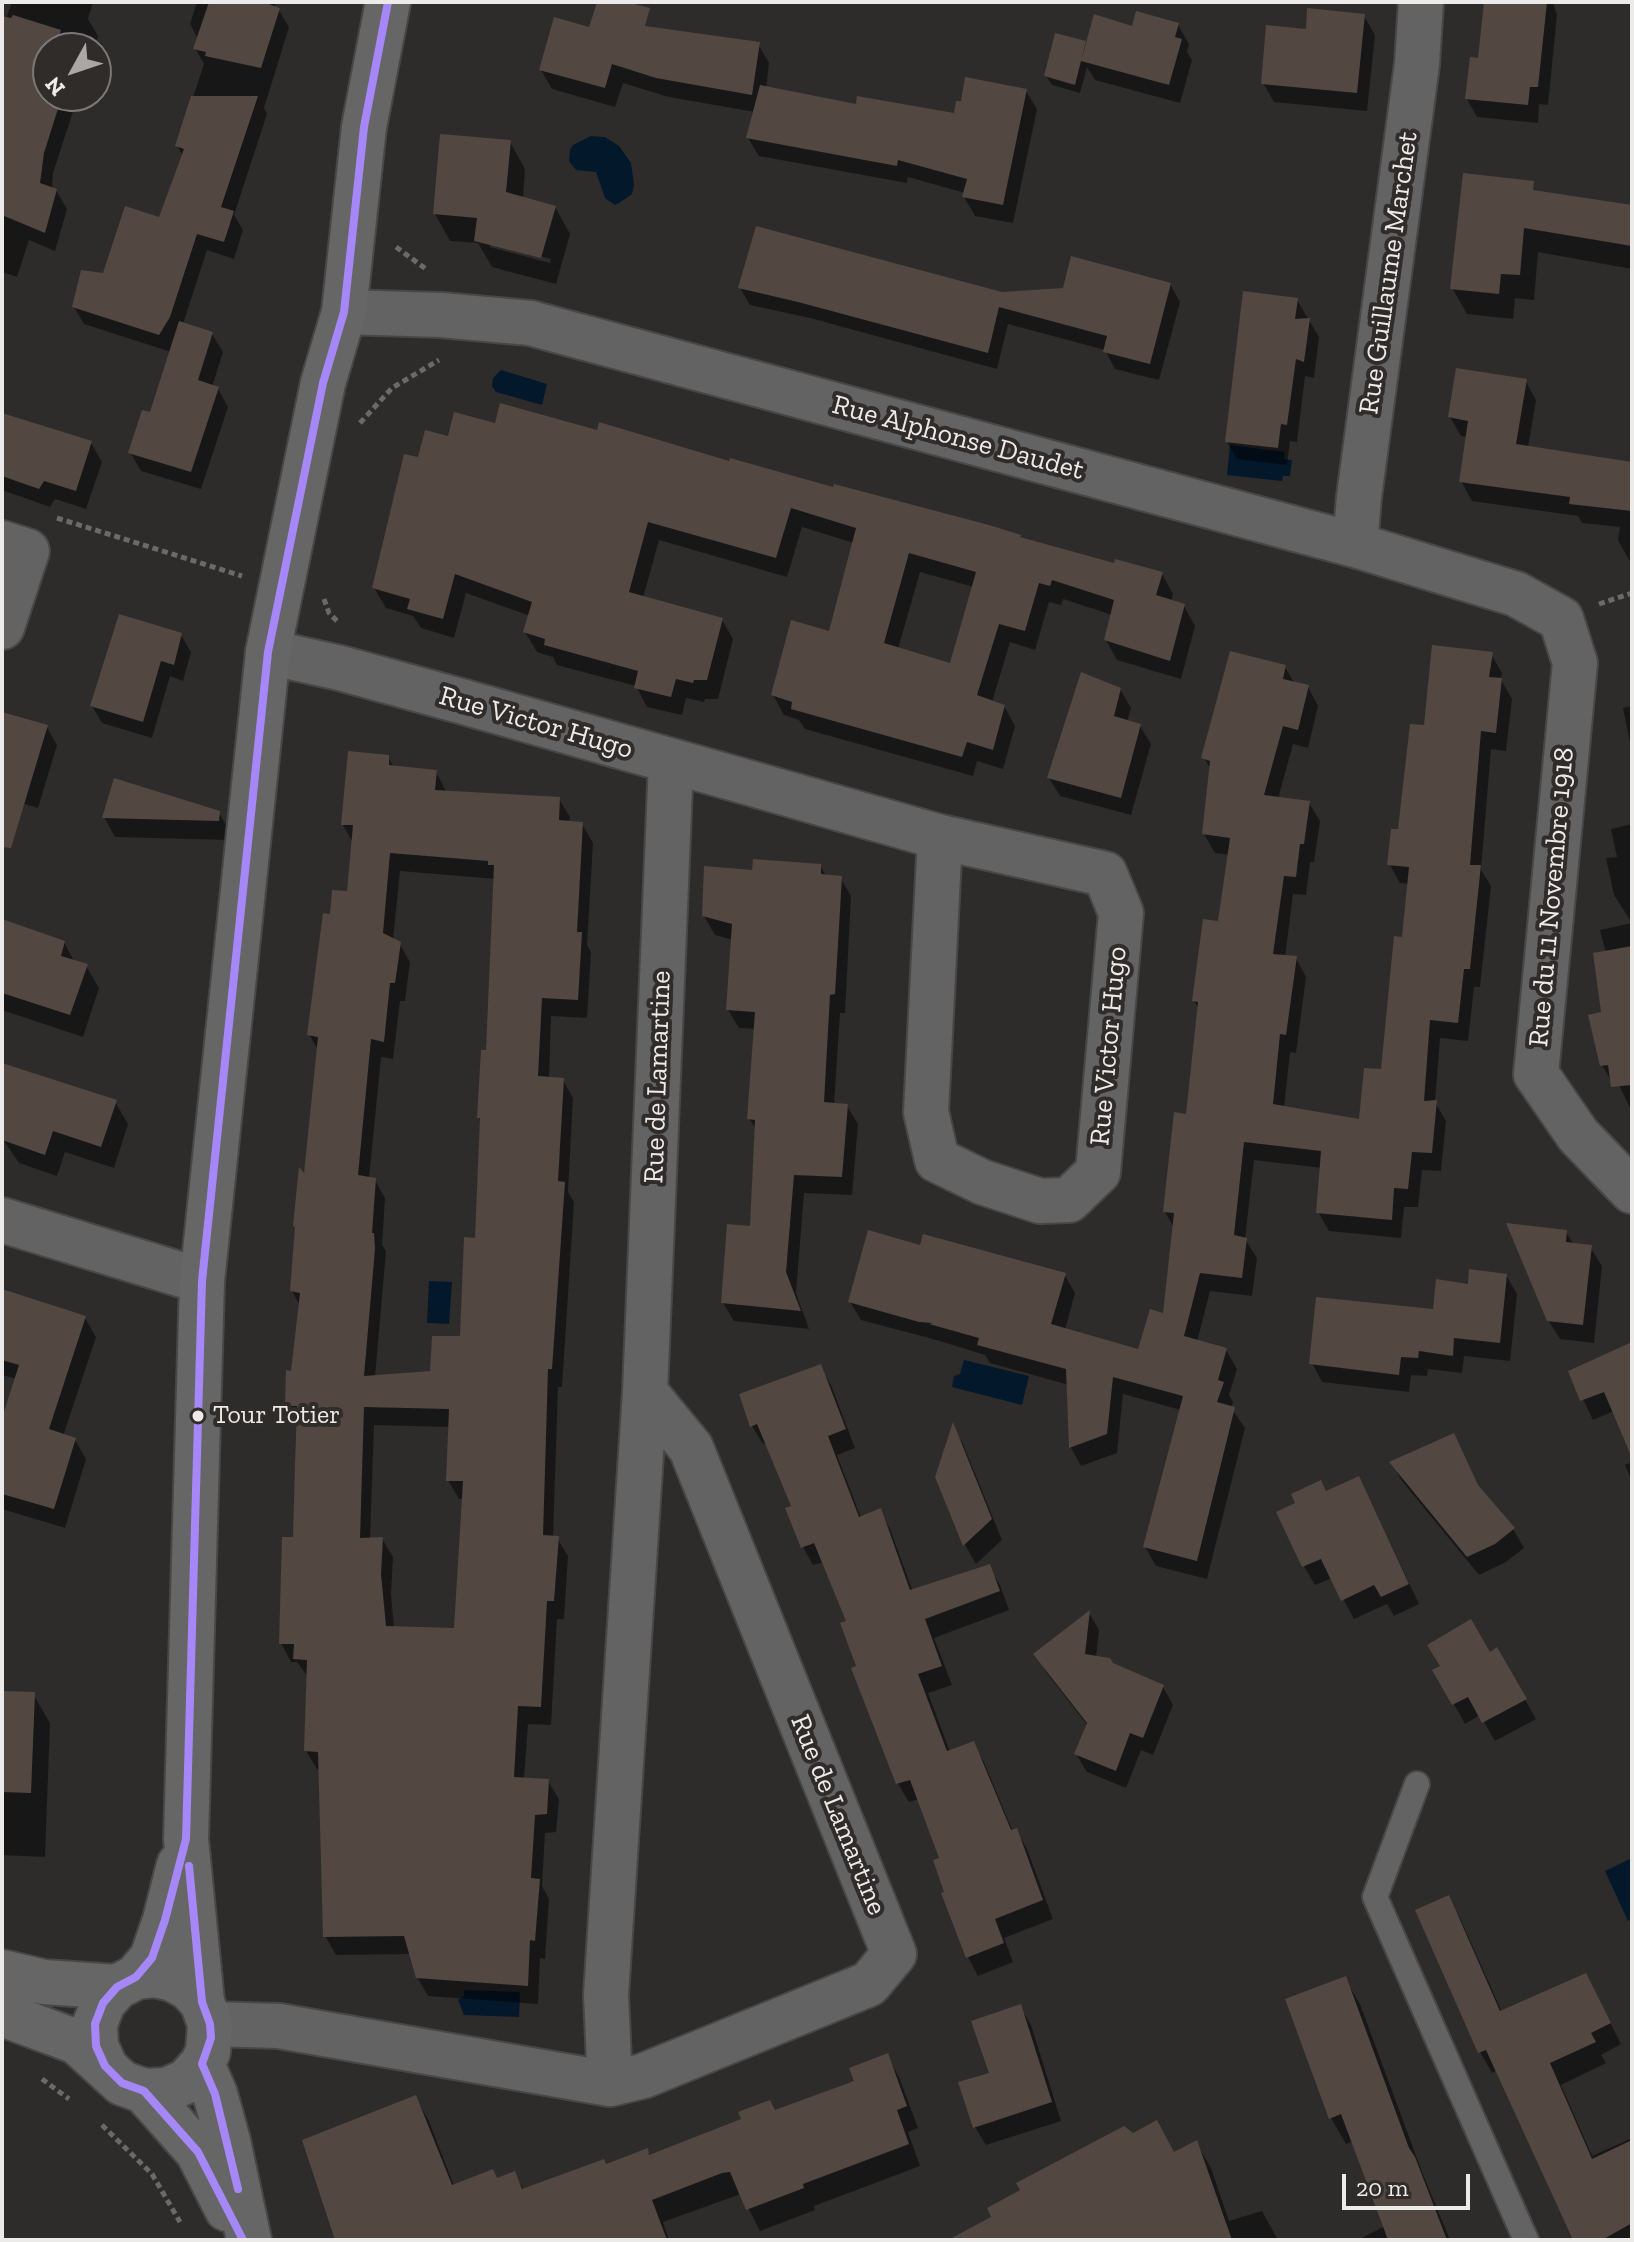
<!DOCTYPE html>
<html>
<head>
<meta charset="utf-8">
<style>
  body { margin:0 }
  #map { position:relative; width:1634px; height:2242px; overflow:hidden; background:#2e2c2b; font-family:"Zilla Slab",serif }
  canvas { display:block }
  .frame { position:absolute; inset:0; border:4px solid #edebea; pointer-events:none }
  .north { position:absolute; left:32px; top:32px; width:80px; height:80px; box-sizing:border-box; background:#2f2c2a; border:2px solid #7b7877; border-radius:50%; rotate:230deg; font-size:22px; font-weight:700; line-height:32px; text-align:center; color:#edebea }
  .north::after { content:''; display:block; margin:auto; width:28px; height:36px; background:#aaa8a7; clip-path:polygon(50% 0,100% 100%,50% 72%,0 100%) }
  .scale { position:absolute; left:1342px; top:2174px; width:128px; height:36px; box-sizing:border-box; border:4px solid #edebea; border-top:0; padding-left:10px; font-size:24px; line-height:28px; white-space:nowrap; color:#edebea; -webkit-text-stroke:6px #2f2c2a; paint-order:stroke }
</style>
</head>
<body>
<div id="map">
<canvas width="1634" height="2242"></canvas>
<div class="frame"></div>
<div class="north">N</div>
<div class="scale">20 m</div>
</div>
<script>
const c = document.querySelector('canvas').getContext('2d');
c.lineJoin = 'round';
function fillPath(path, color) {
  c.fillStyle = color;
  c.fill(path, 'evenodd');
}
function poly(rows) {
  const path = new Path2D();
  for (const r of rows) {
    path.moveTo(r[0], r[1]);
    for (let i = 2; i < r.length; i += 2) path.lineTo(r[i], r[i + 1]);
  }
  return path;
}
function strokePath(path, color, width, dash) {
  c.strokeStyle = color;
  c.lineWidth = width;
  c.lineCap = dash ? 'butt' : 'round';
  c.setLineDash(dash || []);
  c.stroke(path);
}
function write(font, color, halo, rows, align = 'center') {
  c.font = font + ' "Zilla Slab",serif';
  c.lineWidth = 8;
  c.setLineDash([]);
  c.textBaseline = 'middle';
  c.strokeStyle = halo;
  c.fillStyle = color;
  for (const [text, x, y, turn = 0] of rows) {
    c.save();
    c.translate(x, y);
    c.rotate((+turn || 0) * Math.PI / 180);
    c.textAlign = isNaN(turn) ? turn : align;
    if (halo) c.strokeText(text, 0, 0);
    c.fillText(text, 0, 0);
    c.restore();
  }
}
const water = poly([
  [591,136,605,137,619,146,631,163,634,185,632,194,619,203,615,205,605,198,596,172,576,170,569,161,570,150,573,145],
  [501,370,547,384,542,405,496,392,492,386,493,378],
  [1230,445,1285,452,1284,459,1292,460,1290,476,1283,476,1282,481,1227,475],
  [429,1281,452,1282,449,1324,427,1323],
  [964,1360,1029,1376,1022,1405,952,1387,954,1376,960,1374],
  [1632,1858,1632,1919,1628,1921,1605,1871],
  [464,1990,520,1992,519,2017,464,2015,458,2000,464,1996]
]);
const shadow = poly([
  [12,2,93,2,88,19,98,36,94,48,48,48,48,96,78,96,53,173,52,189,56,190,67,209,55,251,29,240,17,277,2,272,2,18,6,19],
  [197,2,276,2,274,8,278,9,289,27,264,108,267,114,234,215,243,230,234,259,207,250,183,324,212,334,223,352,212,387,218,389,228,407,201,489,141,471,130,452,151,415,171,352,84,324,74,307,160,219,183,156,177,146,204,64,195,48,198,39,190,24],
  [1486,2,1553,2,1557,15,1548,105,1539,104,1538,123,1477,117,1467,99,1480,60],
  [1364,16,1375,35,1367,111,1274,102,1263,83,1307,31],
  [1178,25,1189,44,1187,52,1192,60,1180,103,1095,80,1087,67,1080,93,1052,85,1046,76,1085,43,1087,47,1134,28],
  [591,30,758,44,769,63,766,89,858,106,955,115,1026,91,1037,109,1013,223,975,216,964,197,965,193,908,177,907,183,759,156,748,138,755,112,669,97,623,83,615,107,552,89,541,70],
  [510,142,525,169,523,198,555,207,570,234,556,284,492,267,478,243,450,241,435,214],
  [490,243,551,259,550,263,490,247],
  [1533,197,1632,210,1632,269,1538,252,1534,300,1515,298,1513,319,1467,314,1452,288],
  [1170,284,1180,302,1159,380,1115,369,1105,350,1008,324,997,369,810,318,750,305,740,288,1002,294],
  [1297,300,1319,337,1314,378,1305,376,1297,442,1290,441,1287,465,1237,459,1227,442],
  [1525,380,1536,400,1528,448,1632,464,1632,560,1629,560,1618,540,1620,527,1582,523,1578,516,1472,501,1461,481,1468,437,1461,436,1450,417],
  [496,425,598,432,730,463,1116,565,1162,574,1173,594,1171,602,1184,606,1195,626,1181,679,1117,660,1106,640,1112,615,1063,599,1061,605,1049,602,1035,650,1010,642,992,702,1004,706,1015,726,1003,769,977,761,973,776,805,729,799,720,784,715,773,695,830,634,854,543,802,527,787,577,659,540,643,598,722,620,733,639,718,699,705,699,704,702,686,698,682,715,647,707,636,686,557,665,553,657,537,652,525,632,530,616,466,593,454,638,421,628,413,616,386,608,374,588,419,459,449,439],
  [920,572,974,587,952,665,898,649],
  [2,436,91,443,102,462,86,509,55,499,50,507,2,490],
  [181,635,191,652,183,681,170,676,152,738,102,723,92,706],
  [1491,654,1502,673,1501,680,1512,699,1506,751,1491,749,1481,870,1491,886,1480,987,1474,987,1468,1041,1440,1038,1435,1102,1446,1121,1441,1171,1422,1170,1418,1207,1404,1207,1401,1238,1329,1231,1318,1212,1322,1168,1254,1160,1245,1239,1257,1258,1252,1296,1210,1291,1197,1342,1226,1350,1237,1369,1229,1395,1233,1402,1231,1408,1245,1428,1207,1579,1156,1566,1145,1547,1181,1410,1123,1394,1117,1453,1081,1466,1071,1448,1069,1385,990,1363,985,1355,940,1341,861,1320,850,1302,921,1248,1064,1274,1075,1293,1065,1330,1139,1351,1165,1315,1174,1228,1165,1212,1188,1116,1199,1009,1194,1001,1220,923,1230,855,1215,853,1204,834,1211,770,1204,758,1285,667,1295,684,1308,687,1318,706,1308,748,1293,744,1278,799,1309,803,1320,821,1314,862,1310,862,1306,895,1293,894,1285,957,1296,958,1306,977,1296,1053,1290,1052,1284,1108,1360,1121,1382,1072,1403,939,1409,884,1400,883,1390,865,1400,832,1425,727],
  [1120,689,1131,708,1127,722,1140,726,1151,744,1131,815,1060,796,1049,778],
  [1632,706,1632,752,1623,708],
  [2,713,46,726,57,745,38,808,2,797],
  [388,757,394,767,436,772,446,791,559,799,570,817,569,823,582,824,593,843,587,945,591,952,587,1018,551,1016,549,1079,563,1080,573,1098,568,1192,574,1202,562,1387,558,1387,553,1537,557,1538,568,1556,564,1619,557,1619,551,1725,528,1724,524,1779,548,1781,559,1799,556,1832,545,1833,542,1886,549,1899,545,1959,540,1958,538,2004,428,1996,417,1977,411,1954,336,1955,325,1936,320,1770,317,1769,306,1751,308,1677,297,1662,291,1662,281,1643,295,1539,298,1425,287,1405,300,1306,292,1291,319,1052,309,1034,332,916,349,893,353,843,343,825],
  [400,871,496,879,488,1052,479,1118,482,1123,477,1240,461,1338,432,1373,375,1377,386,1251,382,1245,385,1198,375,1180,369,1179,381,1057,393,1059,400,1001,405,1001,410,962,399,943,393,940],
  [374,1425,450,1427,448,1480,459,1499,464,1499,456,1630,394,1628,391,1594,393,1557,382,1539,370,1540],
  [219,813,230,832,229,840,115,837,104,817],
  [1632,824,1632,923,1614,895,1606,858,1617,857,1611,829],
  [820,866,827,877,840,877,851,896,845,1013,840,1013,834,1105,847,1106,858,1124,852,1195,804,1193,796,1293,809,1329,734,1321,723,1303,752,1228,757,1131,749,1118,756,1029,739,1028,728,1010,733,940,715,935,704,916,754,872],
  [2,921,64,942,75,963,86,966,99,988,83,1037,2,1010],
  [1632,923,1632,1107,1630,1108,1618,1083,1613,1084,1602,1065,1606,953,1600,930],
  [2,1066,115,1102,128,1124,114,1168,65,1152,57,1176,19,1163,2,1138],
  [1566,1232,1574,1245,1590,1247,1602,1266,1594,1343,1560,1339,1548,1320],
  [1506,1275,1517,1294,1510,1361,1464,1356,1462,1373,1428,1369,1427,1376,1411,1375,1409,1392,1322,1382,1312,1363,1435,1311,1470,1286],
  [2,1291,85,1318,96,1337,63,1436,75,1440,86,1459,65,1528,2,1509,2,1425,17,1379,2,1375],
  [1632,1344,1632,1453,1614,1411,1593,1420,1570,1372],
  [820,1366,831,1385,855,1448,837,1455,861,1518,880,1511,890,1529,913,1592,989,1567,1000,1585,1009,1610,934,1638,952,1685,928,1693,950,1752,973,1744,984,1762,1013,1832,1016,1830,1027,1849,1053,1919,1004,1938,1013,1962,978,1976,968,1957,947,1894,942,1859,919,1799,909,1802,898,1784,853,1669,859,1667,848,1622,824,1562,813,1565,803,1547,793,1507,767,1443,763,1444,752,1426],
  [953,1427,963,1444,1002,1540,976,1564,965,1545,937,1477],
  [1632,1462,1632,1481,1625,1465],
  [1392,1463,1513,1529,1524,1548,1506,1562,1479,1575,1402,1481],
  [1326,1493,1369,1498,1419,1604,1394,1616,1387,1604,1354,1619,1332,1578,1315,1585,1304,1566],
  [1089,1613,1099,1630,1096,1658,1163,1687,1173,1705,1153,1755,1141,1750,1126,1788,1087,1772,1076,1754,1088,1726,1046,1672,1036,1654],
  [1497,1650,1536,1719,1495,1741,1480,1715,1465,1724,1435,1670,1489,1655],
  [2,1693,33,1694,50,1723,45,1857,2,1855],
  [1448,1897,1460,1918,1502,2012,1597,1997,1621,2044,1601,2055,1606,2063,1561,2085,1592,2156,1632,2138,1632,2240,1576,2240,1497,2070,1492,2073,1480,2052],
  [1345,1979,1360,2004,1422,2172,1450,2240,1358,2240,1385,2226,1353,2141,1346,2144,1331,2118],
  [1020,2007,1031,2025,1061,2121,986,2145,975,2127,991,2074],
  [887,2056,899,2077,918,2128,908,2132,920,2166,814,2206,815,2210,760,2231,741,2194,663,2222,669,2240,344,2240,415,2098,428,2119,454,2186,497,2180,514,2173,524,2190,606,2166,647,2150,650,2156,775,2112,856,2082],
  [1133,2135,1174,2154,1196,2142,1211,2168,1229,2221,1262,2211,1278,2240,982,2240]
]);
const building = poly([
  [209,2,263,2,280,8,261,68,205,56,206,52,193,49],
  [597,2,627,2,650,8,645,26,760,42,752,95,656,78,612,64,605,88,539,70,554,17,589,27],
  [1484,2,1547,2,1538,87,1530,87,1528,105,1465,99,1470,57,1478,58],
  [1307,8,1365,14,1357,93,1261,84,1266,25,1306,29],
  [1136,11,1179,23,1175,37,1182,39,1169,85,1081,61,1094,14,1132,26],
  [13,15,61,30,56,48,48,48,48,73,41,96,62,96,44,153,40,183,57,189,45,233,2,215,2,16,11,18],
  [1055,33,1086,41,1075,85,1044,76],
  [965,77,1027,89,1003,205,962,197,967,179,898,160,897,166,746,138,760,85,856,104,857,96,954,113,956,101,961,101],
  [191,96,258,96,221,207,234,211,224,242,197,234,170,317,159,335,72,307,81,270,103,273,125,206,159,217,184,149,175,146],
  [440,134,511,140,506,192,556,206,541,258,474,241,477,218,433,214],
  [1463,173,1534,181,1533,190,1632,205,1632,246,1524,228,1520,275,1501,274,1499,294,1450,289],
  [756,226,1002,292,1063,288,1071,256,1171,283,1150,364,1103,352,1107,336,999,307,988,353,798,302,738,288],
  [1243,291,1298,298,1295,319,1310,318,1304,362,1296,359,1287,425,1281,424,1278,448,1225,442],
  [179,321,213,332,198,380,219,387,191,472,128,453,142,410,150,412],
  [1456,368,1527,379,1516,444,1632,462,1632,511,1569,504,1570,497,1459,482,1468,421,1448,417],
  [500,403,597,430,599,422,729,461,730,458,833,487,834,484,989,525,1021,535,1020,537,1114,563,1115,559,1163,572,1156,595,1185,604,1170,661,1104,640,1114,600,1052,580,1050,586,1039,583,1025,631,999,624,977,695,1005,705,993,750,967,742,962,757,791,709,792,702,771,695,791,620,829,631,856,528,791,508,776,558,648,522,629,592,723,618,707,680,694,680,693,683,676,679,671,697,634,688,638,671,544,645,545,639,523,632,532,602,455,574,443,619,407,609,410,599,372,588,404,454,418,457,425,430,448,436,454,412,495,423],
  [909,553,976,572,950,663,884,643],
  [2,413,92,441,76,491,44,481,39,489,2,476],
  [119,614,182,633,174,665,161,661,143,722,90,706],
  [1432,645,1493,652,1489,677,1502,678,1496,733,1481,731,1470,865,1481,865,1470,969,1464,969,1458,1023,1430,1020,1424,1101,1437,1100,1432,1153,1412,1152,1408,1189,1394,1188,1392,1220,1316,1213,1321,1151,1244,1142,1234,1235,1247,1238,1242,1278,1200,1273,1184,1336,1227,1348,1218,1380,1224,1382,1217,1402,1235,1407,1197,1561,1143,1547,1183,1396,1113,1377,1107,1434,1069,1448,1066,1369,977,1345,979,1338,929,1324,933,1323,919,1322,848,1302,868,1230,920,1245,923,1234,1066,1273,1051,1324,1138,1349,1150,1309,1163,1313,1174,1213,1163,1212,1174,1112,1186,1114,1198,1002,1192,1001,1203,919,1218,921,1230,838,1202,834,1210,761,1201,758,1230,651,1286,665,1283,679,1309,685,1298,730,1283,726,1264,795,1310,801,1304,844,1300,844,1296,877,1284,876,1273,954,1297,956,1286,1035,1280,1034,1273,1104,1359,1119,1364,1068,1381,1069,1394,936,1402,937,1409,867,1387,865,1391,829,1398,829,1410,724,1424,725],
  [1081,672,1121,688,1114,716,1141,724,1121,798,1047,778],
  [2,712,48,725,11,848,2,847],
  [348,751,389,755,389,765,437,770,435,790,560,797,559,820,583,822,577,932,582,932,578,1000,542,998,538,1076,564,1078,558,1181,565,1182,552,1369,548,1369,543,1535,559,1536,554,1601,547,1601,541,1707,518,1706,514,1777,549,1779,547,1814,535,1815,531,1878,540,1879,535,1941,530,1940,528,1986,416,1978,404,1936,323,1937,318,1752,304,1751,307,1660,293,1659,294,1644,279,1644,282,1537,293,1537,295,1464,297,1406,285,1406,286,1370,291,1371,300,1293,290,1291,295,1227,293,1226,299,1167,304,1173,318,1037,307,1035,323,913,330,914,332,890,347,891,353,825,341,825],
  [390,853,488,861,488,865,494,865,486,1050,481,1050,477,1118,480,1118,475,1238,464,1237,460,1336,432,1336,430,1371,364,1376,375,1249,374,1233,372,1233,376,1178,358,1175,371,1039,384,1042,390,983,395,983,401,942,383,933],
  [364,1407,449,1409,446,1481,463,1481,454,1628,386,1626,381,1574,383,1537,360,1538],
  [114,778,220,811,219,821,102,818],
  [753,859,821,864,821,874,842,876,835,994,830,995,824,1102,848,1104,842,1177,794,1175,786,1272,801,1311,721,1303,727,1224,750,1226,755,1120,747,1119,755,1012,726,1010,732,924,702,916,704,866,752,870],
  [2,919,65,941,61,956,88,964,70,1015,2,993],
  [1632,946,1632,1085,1611,1087,1608,1065,1600,1066,1588,1015,1601,1012,1593,953],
  [2,1063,117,1100,101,1147,53,1131,45,1155,2,1140],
  [1506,1223,1567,1230,1566,1242,1592,1245,1583,1325,1547,1321],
  [1469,1269,1507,1274,1500,1343,1454,1338,1453,1356,1419,1351,1418,1358,1401,1357,1399,1375,1309,1364,1316,1297,1433,1309,1436,1279,1468,1284],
  [2,1289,86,1316,49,1429,76,1438,54,1509,2,1494,2,1418,19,1365,2,1360],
  [1632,1342,1632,1458,1604,1392,1580,1401,1568,1371],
  [821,1364,846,1429,828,1436,859,1517,881,1508,910,1590,990,1564,1000,1591,925,1619,942,1666,918,1674,947,1751,974,1741,1011,1830,1017,1828,1043,1900,995,1919,1004,1943,966,1958,941,1893,944,1892,933,1860,939,1858,910,1780,896,1784,851,1668,856,1666,840,1623,846,1621,814,1543,801,1548,785,1508,791,1506,757,1424,750,1427,739,1394],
  [953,1422,992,1519,963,1546,935,1477],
  [1454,1433,1478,1485,1515,1528,1495,1544,1467,1557,1389,1462],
  [1359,1476,1409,1584,1381,1597,1374,1585,1341,1601,1321,1559,1302,1567,1276,1512,1295,1503,1291,1494,1321,1480,1326,1491],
  [1090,1610,1085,1654,1110,1658,1113,1663,1164,1685,1143,1738,1130,1733,1116,1771,1074,1754,1087,1723,1033,1654],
  [1471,1619,1490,1652,1497,1647,1527,1699,1482,1723,1468,1697,1452,1705,1432,1670,1440,1666,1427,1645],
  [2,1691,35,1692,31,1793,2,1792],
  [1449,1895,1500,2011,1586,1973,1611,2023,1591,2033,1596,2042,1550,2063,1592,2159,1632,2140,1632,2223,1602,2240,1573,2240,1486,2050,1478,2053,1415,1910],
  [1346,1976,1409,2148,1415,2157,1447,2240,1388,2240,1341,2114,1329,2119,1285,1999],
  [1021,2004,1052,2102,973,2128,958,2082,989,2073,971,2021],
  [888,2053,907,2106,897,2110,909,2144,803,2184,804,2188,746,2210,730,2172,722,2173,652,2200,667,2240,335,2240,302,2140,416,2095,452,2185,493,2169,497,2178,515,2171,522,2189,604,2159,606,2164,648,2148,649,2155,741,2119,738,2112,770,2100,775,2110,854,2081,849,2068],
  [1157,2120,1174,2152,1197,2140,1232,2240,948,2240,991,2217,987,2208,1020,2190,1016,2183,1124,2126,1133,2133]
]);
const path = poly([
  [396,247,426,269],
  [360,423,392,388,439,360],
  [57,518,242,576],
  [324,599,329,613,337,621],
  [1599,604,1632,593],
  [42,2079,69,2099],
  [102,2125,152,2174,180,2222]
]);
const lane = poly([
  [1417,1784,1375,1897,1526,2240]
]);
const street = poly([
  [344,312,441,315,530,323,1355,545,1516,594,1561,619,1575,663,1536,1074,1578,1135,1632,1191],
  [2,543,27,551,2,627],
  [1355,545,1359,497,1417,64,1421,2],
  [268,652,340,668,464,702,940,837,1105,874,1121,913,1098,1172,1069,1200,1040,1201,982,1182,937,1160,926,1112,940,837],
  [2,1220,202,1281],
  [210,2024,279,2026,610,2084,643,2076,869,1984,894,1954,691,1448,645,1392,671,762],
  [610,2084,606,1995,645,1392]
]);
const secondary = poly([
  [2,1972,44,1982,117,1987],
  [136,1977,152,1958,165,1920,179,1865],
  [202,2002,186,1839,202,1281,268,652,323,383,344,312,364,127,388,2],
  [2,2014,77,2042,122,2083,144,2091,167,2090,187,2081,202,2064,208,2052,210,2024,202,2002,189,1988,173,1979,155,1975,136,1977,117,1987,103,2003,95,2024,96,2046,105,2066],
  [202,2064,215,2094,228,2141,249,2240],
  [144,2091,198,2152,227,2209]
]);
const bus1 = poly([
  [189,1866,202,2002,210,2024,211,2038,202,2064,215,2094,238,2189],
  [243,2240,198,2152,144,2091,122,2083,105,2066,96,2046,95,2024,103,2003,117,1987,136,1977,152,1958,165,1920,186,1839,202,1281,268,652,323,383,344,312,364,127,388,2]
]);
const markers = [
  [198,1416,7,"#edebea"]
];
const busNames = [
  ["Tour Totier",213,1416]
];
const streetNames = [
  ["Rue Guillaume Marchet",1389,273,-82],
  ["Rue Alphonse Daudet",958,438,15],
  ["Rue Victor Hugo",536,723,16],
  ["Rue du 11 Novembre 1918",1552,897,-85],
  ["Rue Victor Hugo",1109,1046,-85],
  ["Rue de Lamartine",658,1077,-88],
  ["Rue de Lamartine",838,1815,68]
];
fillPath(water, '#04182b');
fillPath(shadow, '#0007');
fillPath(building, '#524741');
strokePath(lane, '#484747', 28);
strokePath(street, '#484747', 48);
strokePath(secondary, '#484747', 48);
strokePath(path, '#6a6a6a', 5, [6, 4]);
strokePath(lane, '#646363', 24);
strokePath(street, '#646363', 44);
strokePath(secondary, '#676666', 44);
strokePath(bus1, '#a687f7', 8);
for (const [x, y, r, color] of markers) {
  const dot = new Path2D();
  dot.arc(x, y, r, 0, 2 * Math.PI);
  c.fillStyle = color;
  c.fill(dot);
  strokePath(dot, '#2f2c2a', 3);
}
write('26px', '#edebea', '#2f2c2a', busNames, 'left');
write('28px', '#edebea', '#2f2c2a', streetNames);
</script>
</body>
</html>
